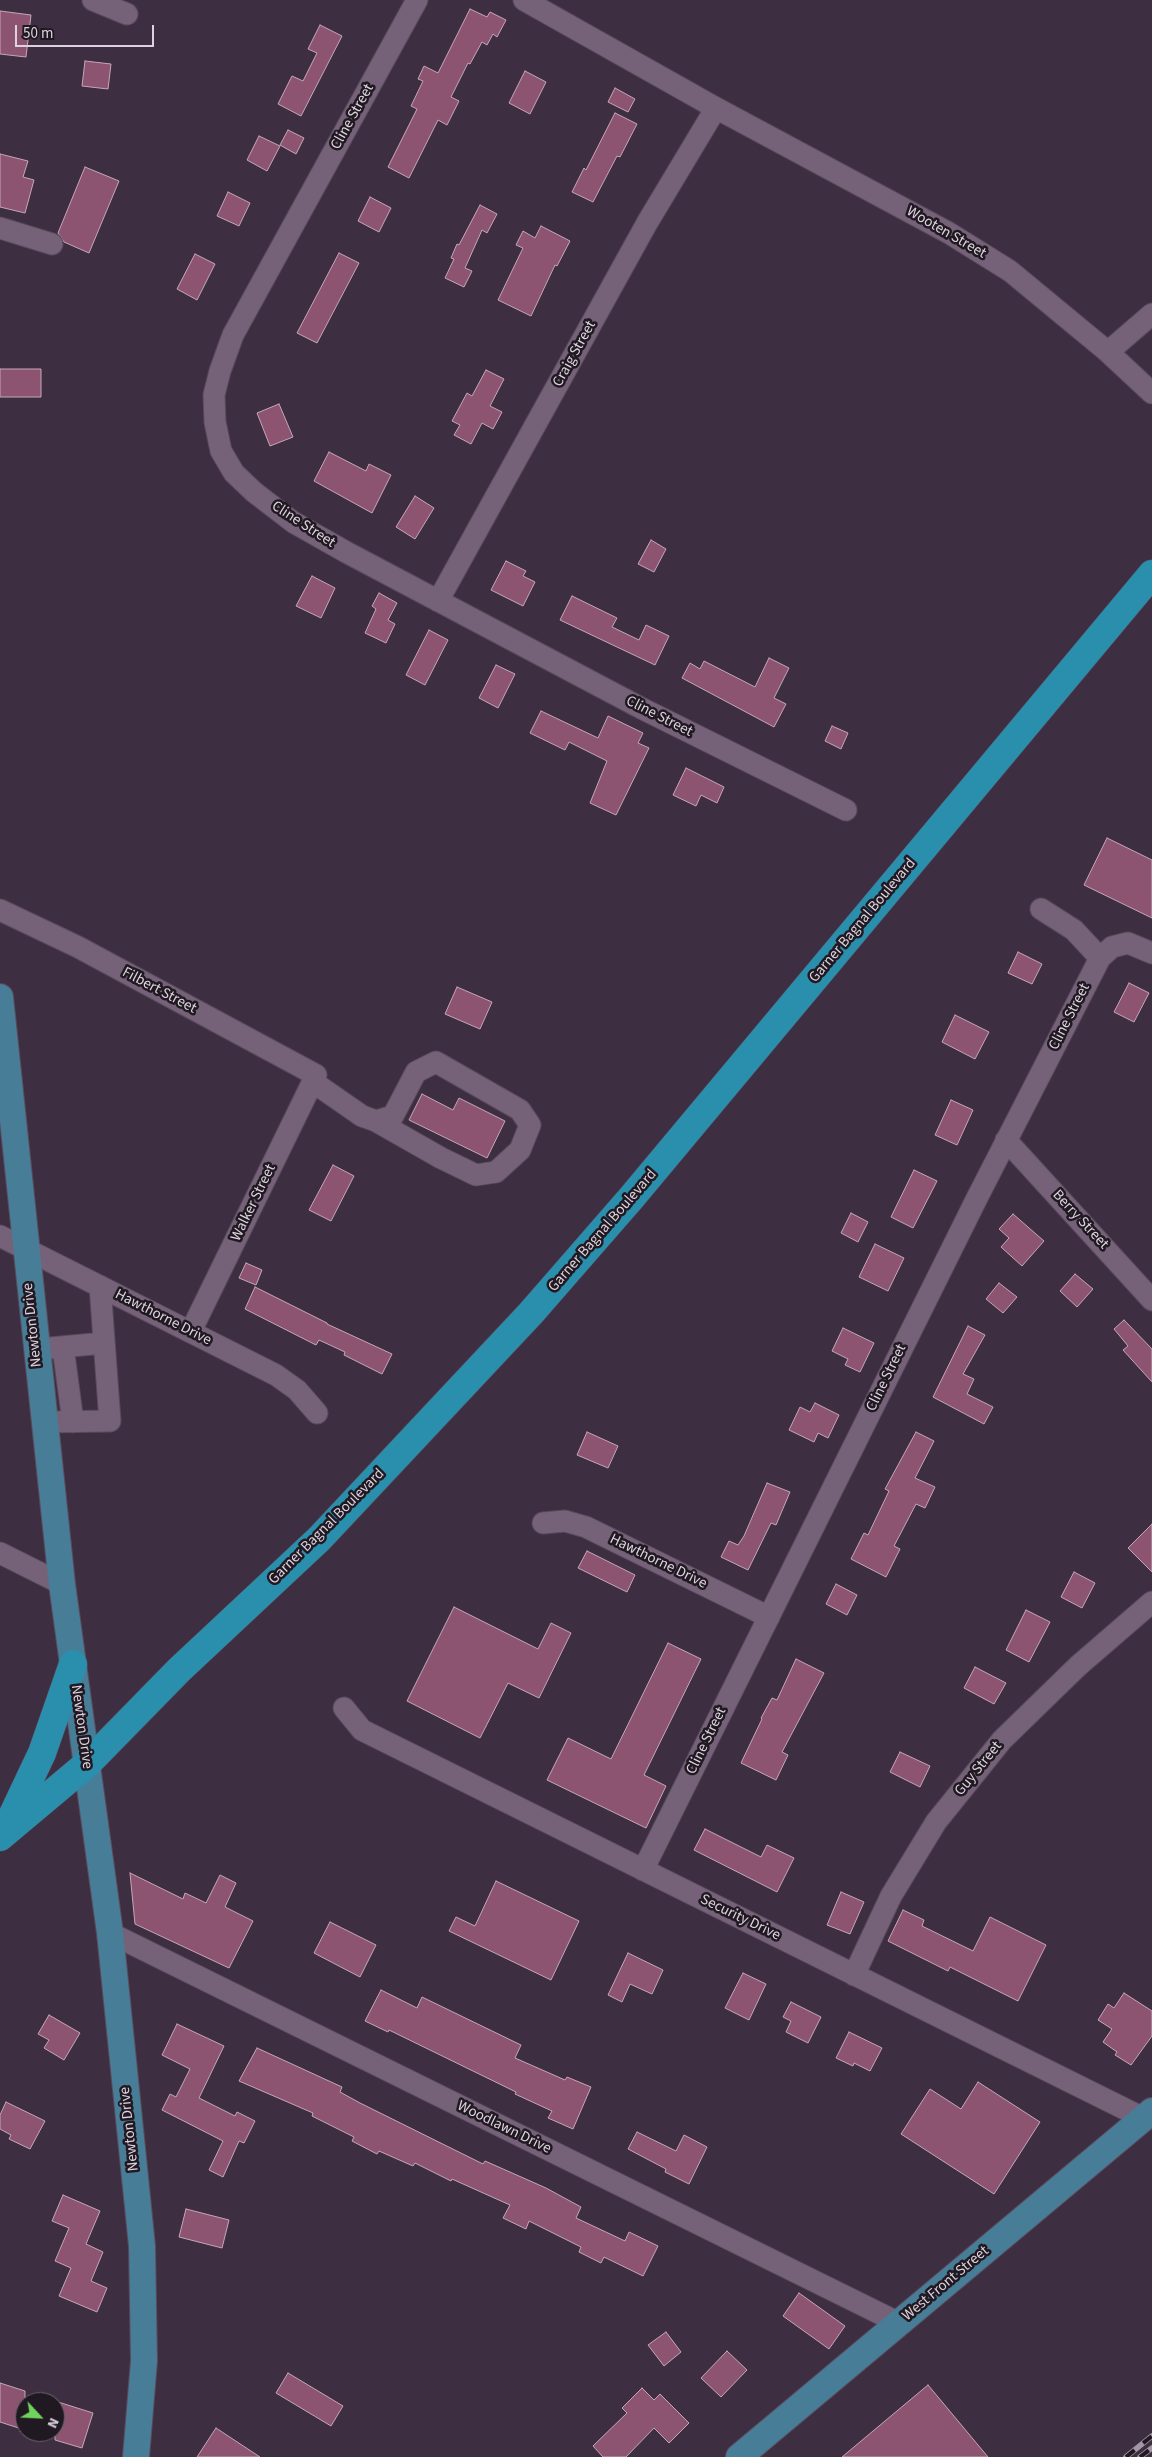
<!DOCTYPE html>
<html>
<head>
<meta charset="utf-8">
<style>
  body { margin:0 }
  #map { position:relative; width:1152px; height:2457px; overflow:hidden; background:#3e2e42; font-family:"Source Sans 3",sans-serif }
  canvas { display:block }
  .north { position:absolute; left:15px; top:2392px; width:50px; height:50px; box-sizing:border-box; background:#211922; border:1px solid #6c636e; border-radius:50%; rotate:115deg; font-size:14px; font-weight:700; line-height:20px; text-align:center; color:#ddd3e0 }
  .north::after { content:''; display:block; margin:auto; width:18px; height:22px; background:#6fd35f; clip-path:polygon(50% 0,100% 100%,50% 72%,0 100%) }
  .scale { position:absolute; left:15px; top:25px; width:139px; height:22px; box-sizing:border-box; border:2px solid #ddd3e0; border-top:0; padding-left:6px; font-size:15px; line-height:18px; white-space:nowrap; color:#ddd3e0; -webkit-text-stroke:4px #211922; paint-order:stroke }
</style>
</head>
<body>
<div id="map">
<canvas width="1152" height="2457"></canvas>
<div class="north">N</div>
<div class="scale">50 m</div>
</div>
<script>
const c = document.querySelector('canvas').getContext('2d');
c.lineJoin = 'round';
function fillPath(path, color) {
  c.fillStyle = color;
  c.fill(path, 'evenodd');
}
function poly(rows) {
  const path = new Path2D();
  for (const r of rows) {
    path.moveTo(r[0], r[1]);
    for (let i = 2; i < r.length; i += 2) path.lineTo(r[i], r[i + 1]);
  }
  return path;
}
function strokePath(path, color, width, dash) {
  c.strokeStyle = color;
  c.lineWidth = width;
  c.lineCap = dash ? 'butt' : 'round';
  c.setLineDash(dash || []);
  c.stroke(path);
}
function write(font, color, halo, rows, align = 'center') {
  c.font = font + ' "Source Sans 3",sans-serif';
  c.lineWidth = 5;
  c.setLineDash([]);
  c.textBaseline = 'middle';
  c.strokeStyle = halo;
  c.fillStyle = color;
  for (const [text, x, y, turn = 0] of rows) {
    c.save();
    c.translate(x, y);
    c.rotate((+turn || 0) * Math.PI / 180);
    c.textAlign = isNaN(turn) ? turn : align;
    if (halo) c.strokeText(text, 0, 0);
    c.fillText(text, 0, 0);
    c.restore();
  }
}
const building = poly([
  [470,9,487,17,490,12,506,20,497,37,493,34,487,45,482,42,470,64,468,63,451,97,459,101,447,125,438,120,409,178,388,167,417,109,411,106,423,81,418,79,424,66,438,73,470,9],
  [0,11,31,15,26,57,0,54,0,11],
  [320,25,342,36,301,116,278,104,292,76,303,81,317,53,308,49,320,25],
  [85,61,111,64,108,89,82,86,85,61],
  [525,71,546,82,530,114,509,103,525,71],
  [615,88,635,99,628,112,608,102,615,88],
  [615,113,637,124,620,157,617,156,593,202,572,192,584,168,586,170,615,113],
  [288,130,304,138,296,154,280,145,288,130],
  [259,136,280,146,267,171,247,160,259,136],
  [0,154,28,161,23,177,34,180,25,213,0,207,0,154],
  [85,167,119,181,89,253,64,242,58,233,85,167],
  [228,192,250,203,239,226,217,216,228,192],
  [370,197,391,208,379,232,358,221,370,197],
  [480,205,497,214,487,233,482,230,465,268,472,271,464,287,445,278,454,259,451,258,457,244,459,245,480,205],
  [541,226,570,241,557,266,555,265,531,316,498,300,523,248,516,245,523,231,535,238,541,226],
  [339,253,359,263,317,343,297,333,339,253],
  [195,254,215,264,197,300,177,289,195,254],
  [0,369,41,369,41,397,0,397,0,369],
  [486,370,504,379,490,406,502,412,493,429,482,423,471,444,454,435,460,425,452,421,467,393,472,396,486,370],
  [279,404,293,437,270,446,257,413,279,404],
  [329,452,366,471,369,464,391,475,372,513,314,481,329,452],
  [415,496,434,508,415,539,396,527,415,496],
  [651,540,666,549,654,572,638,564,651,540],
  [506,561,526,571,523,576,535,582,523,606,491,590,506,561],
  [312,576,335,588,321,618,296,606,312,576],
  [379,593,397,603,388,620,395,624,386,643,365,633,376,609,372,606,379,593],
  [572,596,617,618,612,627,639,640,646,625,669,636,655,665,560,620,572,596],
  [429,630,448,640,425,685,406,675,429,630],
  [769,658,789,668,774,698,786,704,774,727,682,678,690,663,700,669,704,661,755,687,769,658],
  [496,665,515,674,498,708,479,698,496,665],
  [541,711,598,738,608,716,643,733,638,743,649,748,616,815,590,803,607,761,569,742,565,750,530,733,541,711],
  [832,726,848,733,841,749,825,741,832,726],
  [686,768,724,787,717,803,701,795,696,806,673,795,686,768],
  [1107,838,1152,860,1152,918,1084,885,1107,838],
  [1018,952,1042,964,1032,984,1008,973,1018,952],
  [1129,983,1149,993,1134,1022,1114,1012,1129,983],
  [457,987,492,1002,480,1029,445,1014,457,987],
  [955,1015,989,1032,975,1059,942,1042,955,1015],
  [422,1094,453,1110,459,1098,505,1121,487,1158,409,1120,422,1094],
  [951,1100,973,1110,957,1145,935,1135,951,1100],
  [333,1165,354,1176,331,1221,309,1210,333,1165],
  [914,1170,937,1181,913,1228,891,1217,914,1170],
  [851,1213,868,1222,858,1242,841,1233,851,1213],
  [1013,1214,1044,1241,1022,1266,1001,1247,1009,1238,999,1229,1013,1214],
  [875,1244,904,1258,888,1291,859,1277,875,1244],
  [246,1263,262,1270,256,1285,239,1278,246,1263],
  [1075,1274,1093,1289,1077,1307,1060,1291,1075,1274],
  [999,1283,1017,1297,1003,1313,986,1299,999,1283],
  [255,1287,327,1323,327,1324,392,1354,382,1374,344,1355,345,1352,319,1340,316,1345,245,1309,255,1287],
  [1124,1320,1152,1349,1152,1382,1123,1350,1128,1346,1114,1329,1124,1320],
  [968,1326,985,1335,963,1374,974,1379,967,1394,993,1407,984,1424,933,1397,968,1326],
  [843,1328,874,1343,860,1372,845,1365,848,1359,832,1351,843,1328],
  [815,1403,839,1415,828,1438,818,1433,814,1442,789,1430,800,1407,810,1412,815,1403],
  [587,1432,618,1446,608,1468,577,1455,587,1432],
  [916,1432,934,1441,915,1478,935,1487,925,1508,916,1504,894,1546,900,1549,886,1577,851,1559,864,1533,868,1535,889,1491,885,1489,916,1432],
  [767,1483,790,1492,776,1525,771,1523,748,1570,721,1557,729,1541,738,1545,744,1536,767,1483],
  [1152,1524,1152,1572,1128,1548,1152,1524],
  [587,1551,635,1575,627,1592,578,1568,587,1551],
  [1074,1572,1095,1583,1082,1608,1061,1597,1074,1572],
  [836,1584,857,1595,847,1615,826,1604,836,1584],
  [454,1607,538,1649,551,1623,571,1633,539,1698,508,1683,480,1738,407,1701,454,1607],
  [1026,1610,1050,1622,1029,1662,1006,1650,1026,1610],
  [668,1643,701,1659,644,1775,666,1786,646,1828,547,1780,568,1738,611,1759,668,1643],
  [796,1659,824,1673,782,1752,788,1755,776,1780,741,1763,762,1719,761,1718,772,1698,777,1700,796,1659],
  [975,1667,1006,1683,994,1704,964,1688,975,1667],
  [900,1752,930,1766,920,1787,890,1772,900,1752],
  [705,1829,761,1857,767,1845,794,1858,777,1892,694,1850,705,1829],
  [130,1873,183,1899,185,1893,206,1903,220,1875,236,1883,225,1907,253,1921,229,1968,135,1924,130,1873],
  [496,1881,579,1921,551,1980,449,1931,456,1917,475,1926,496,1881],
  [841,1892,864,1902,850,1934,827,1925,841,1892],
  [903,1910,924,1920,922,1926,973,1951,990,1917,1046,1945,1018,2001,950,1967,948,1971,888,1941,903,1910],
  [330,1922,376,1945,360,1977,314,1953,330,1922],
  [628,1953,663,1970,652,1994,630,1984,622,2002,608,1995,628,1953],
  [743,1973,766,1984,749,2020,725,2008,743,1973],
  [381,1990,417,2008,422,1997,521,2045,515,2058,565,2080,567,2077,591,2087,573,2129,548,2118,552,2111,515,2094,516,2092,389,2030,388,2032,365,2021,381,1990],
  [1124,1993,1152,2011,1152,2036,1131,2065,1115,2055,1117,2052,1103,2042,1112,2029,1098,2020,1108,2004,1114,2008,1124,1993],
  [791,2002,821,2017,808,2043,786,2032,791,2021,783,2017,791,2002],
  [49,2015,80,2033,64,2060,44,2048,49,2040,38,2034,49,2015],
  [177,2024,224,2046,199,2098,235,2116,237,2112,255,2121,244,2143,239,2141,223,2177,209,2170,223,2141,162,2110,170,2094,176,2097,190,2069,162,2055,177,2024],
  [849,2032,882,2048,870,2071,854,2063,853,2066,836,2058,849,2032],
  [257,2048,342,2087,340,2092,360,2103,483,2164,485,2161,546,2188,581,2207,576,2218,625,2241,629,2232,658,2246,643,2276,604,2257,601,2263,579,2252,581,2247,529,2221,526,2229,503,2218,510,2205,452,2179,451,2181,415,2163,413,2166,379,2151,377,2154,352,2141,354,2137,312,2116,313,2113,239,2081,257,2048],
  [978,2082,1040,2122,994,2194,901,2134,930,2089,961,2109,978,2082],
  [6,2102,45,2121,30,2149,9,2139,11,2135,0,2129,0,2115,6,2102],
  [637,2132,676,2151,684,2135,707,2147,689,2184,665,2172,666,2169,628,2149,637,2132],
  [63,2195,100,2211,86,2244,103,2252,91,2281,107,2288,97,2312,59,2296,71,2268,55,2261,69,2228,52,2221,63,2195],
  [186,2209,229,2220,222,2248,179,2237,186,2209],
  [799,2293,845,2326,829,2349,783,2316,799,2293],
  [666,2332,681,2352,664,2366,648,2345,666,2332],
  [727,2351,747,2370,721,2397,701,2378,727,2351],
  [288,2373,343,2406,331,2426,276,2393,288,2373],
  [0,2383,25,2391,25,2430,0,2422,0,2383],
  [928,2385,988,2457,842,2457,928,2385],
  [642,2388,654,2400,660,2394,689,2423,669,2443,654,2428,626,2457,603,2457,593,2446,627,2413,622,2408,642,2388],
  [55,2401,93,2413,82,2448,55,2440,55,2401],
  [216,2428,260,2457,197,2457,216,2428]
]);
const minor = poly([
  [93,0,127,14],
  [417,0,233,335,220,371,214,395,215,422,221,451,234,473,254,492,293,522,346,552,641,708,846,810],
  [524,0,716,108,949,233,1010,271,1108,352,1152,393],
  [0,228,52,244],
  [1108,352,1152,314],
  [438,601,647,223,716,108],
  [1041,909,1074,930,1100,958],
  [0,910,78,947,316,1075,191,1331],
  [313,1082,362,1116,376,1121,393,1116,416,1072,436,1062,520,1110,530,1125,520,1150,496,1172,476,1175,441,1158,376,1121],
  [1006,1140,1152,1300],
  [0,1236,276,1375,297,1390,317,1413],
  [63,1347,73,1422],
  [50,1348,104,1343],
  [44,1422,110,1421,100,1286],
  [543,1523,565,1521,586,1527,769,1617],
  [0,1553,62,1584],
  [344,1708,362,1730,1143,2118],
  [643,1870,977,1198,1100,958,1112,947,1128,943,1152,953],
  [110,1933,899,2323],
  [854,1975,891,1896,936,1822,1002,1740,1078,1666,1152,1602]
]);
const major = poly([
  [0,997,62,1584,110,1933,142,2246,144,2361,136,2457],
  [739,2457,1152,2111]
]);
const highway = poly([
  [7,1827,42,1753,73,1664],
  [0,1837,87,1764,179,1670,319,1539,531,1313,632,1197,1152,574]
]);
const rail = poly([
  [1126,2457,1152,2436],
  [1140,2457,1152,2448]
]);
const streetNames = [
  ["Cline Street",353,117,-61],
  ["Wooten Street",946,233,30],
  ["Craig Street",575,354,-61],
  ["Cline Street",303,525,33],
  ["Cline Street",659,717,27],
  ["Garner Bagnal Boulevard",863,921,-50],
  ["Filbert Street",159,991,28],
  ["Cline Street",1070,1017,-63],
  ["Walker Street",254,1203,-64],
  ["Berry Street",1080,1220,47],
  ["Garner Bagnal Boulevard",603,1231,-49],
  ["Hawthorne Drive",163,1318,27],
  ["Newton Drive",33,1325,-96],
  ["Cline Street",887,1378,-64],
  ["Garner Bagnal Boulevard",327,1527,-45],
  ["Hawthorne Drive",658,1562,26],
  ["Newton Drive",81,1727,82],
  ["Cline Street",707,1741,-64],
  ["Guy Street",979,1769,-51],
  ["Security Drive",740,1918,26],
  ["Woodlawn Drive",504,2128,26],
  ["Newton Drive",130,2129,-96],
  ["West Front Street",946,2284,-40]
];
fillPath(building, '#8c5471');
strokePath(building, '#c6a7b6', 1);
strokePath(minor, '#594a5c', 23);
strokePath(major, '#594a5c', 28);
strokePath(highway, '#594a5c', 29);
strokePath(minor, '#756279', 21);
strokePath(major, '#487d98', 26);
strokePath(highway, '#2a8fad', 28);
strokePath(rail, '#a296a6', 5.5);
strokePath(rail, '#211922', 4, [11]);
write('15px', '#ddd3e0', '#211922', streetNames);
</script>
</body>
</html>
